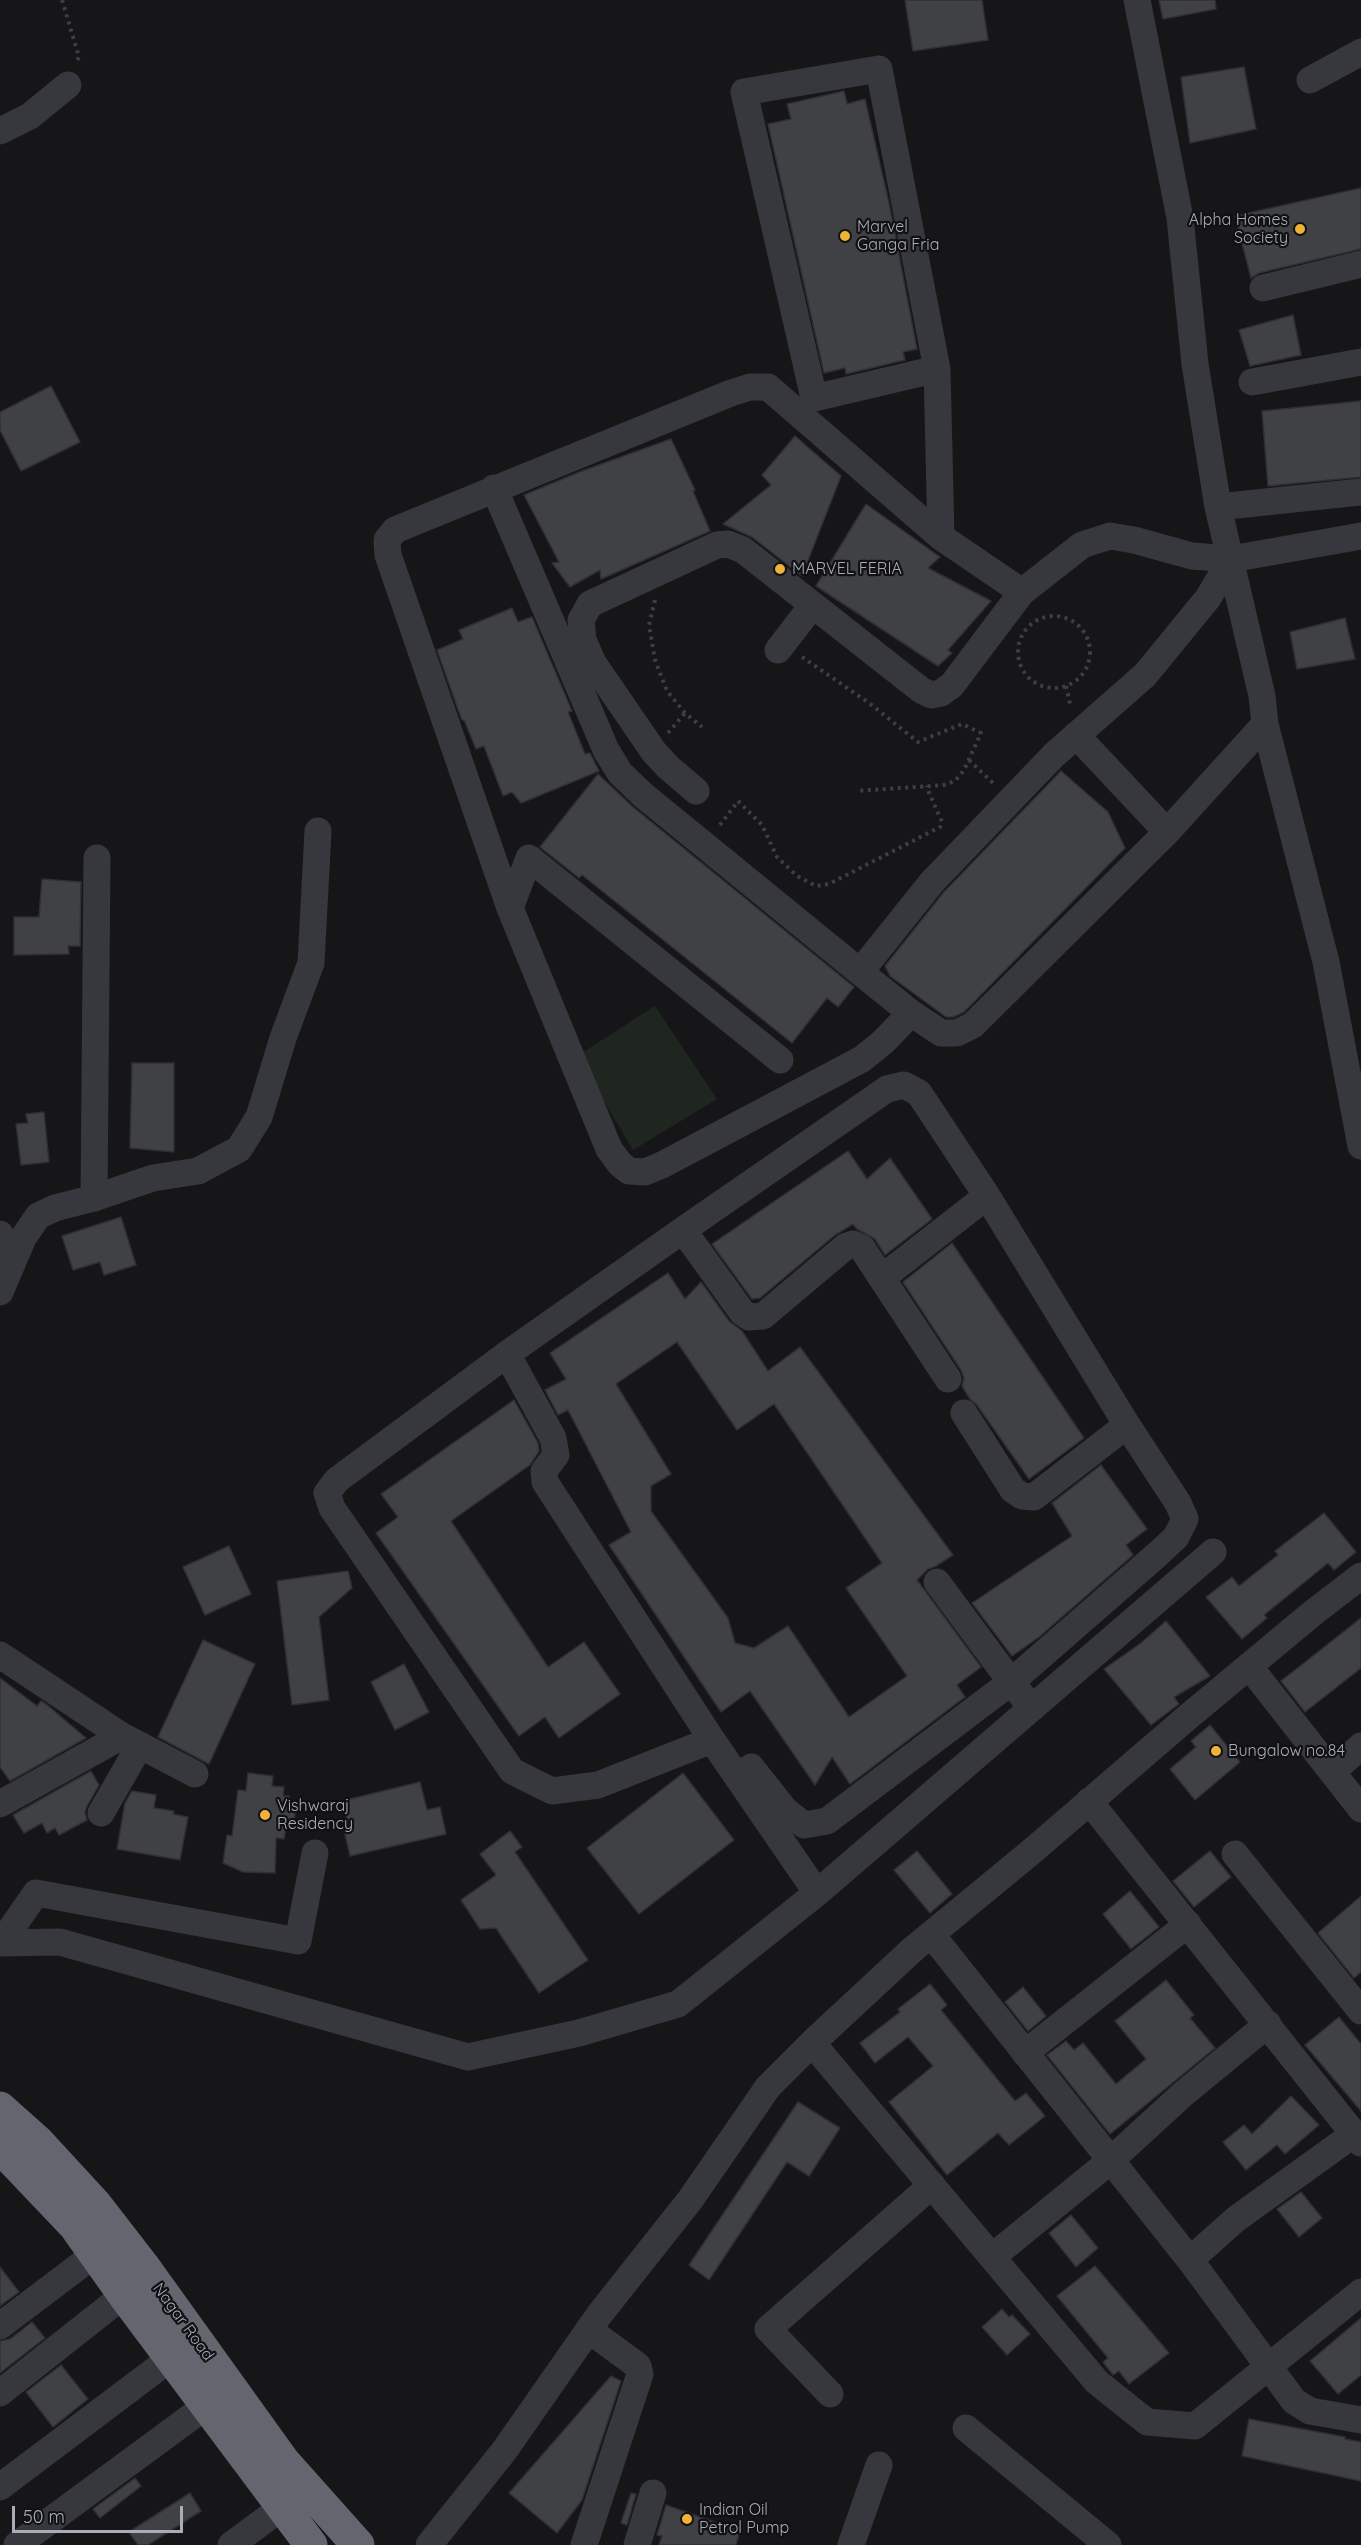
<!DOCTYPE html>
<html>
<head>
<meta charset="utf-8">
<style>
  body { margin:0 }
  #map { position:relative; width:1361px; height:2545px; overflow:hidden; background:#161618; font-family:Quicksand,sans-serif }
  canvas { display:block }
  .scale { position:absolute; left:12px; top:2506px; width:171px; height:27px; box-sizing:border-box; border:3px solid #a8adb8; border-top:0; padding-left:8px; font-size:18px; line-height:21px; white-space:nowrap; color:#a8adb8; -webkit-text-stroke:4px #111113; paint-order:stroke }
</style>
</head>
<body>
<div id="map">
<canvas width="1361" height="2545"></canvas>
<div class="scale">50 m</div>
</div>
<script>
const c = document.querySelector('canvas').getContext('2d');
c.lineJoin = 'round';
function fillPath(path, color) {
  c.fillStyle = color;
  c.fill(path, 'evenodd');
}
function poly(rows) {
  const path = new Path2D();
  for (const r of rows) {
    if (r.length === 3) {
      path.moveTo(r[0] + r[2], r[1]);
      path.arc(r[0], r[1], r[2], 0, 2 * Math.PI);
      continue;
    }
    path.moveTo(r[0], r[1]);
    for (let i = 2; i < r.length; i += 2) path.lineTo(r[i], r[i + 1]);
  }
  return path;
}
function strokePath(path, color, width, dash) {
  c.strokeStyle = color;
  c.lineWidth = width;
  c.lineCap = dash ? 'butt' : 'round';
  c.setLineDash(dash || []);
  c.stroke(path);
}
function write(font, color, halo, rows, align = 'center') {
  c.font = font + ' Quicksand,sans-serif';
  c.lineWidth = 4.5;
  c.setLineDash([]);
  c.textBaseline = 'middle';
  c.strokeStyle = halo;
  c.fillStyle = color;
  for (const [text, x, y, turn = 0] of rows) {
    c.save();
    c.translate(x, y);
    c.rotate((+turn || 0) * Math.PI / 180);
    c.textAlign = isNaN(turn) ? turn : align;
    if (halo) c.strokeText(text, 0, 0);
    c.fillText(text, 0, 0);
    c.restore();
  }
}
const green = poly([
  [655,1006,717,1099,633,1150,577,1056]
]);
const building = poly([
  [905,0,982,0,988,40,913,51,905,0],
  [1159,0,1215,0,1216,9,1163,19,1159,0],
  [1244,67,1256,129,1190,143,1181,77,1244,67],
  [844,91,847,104,865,99,889,203,917,349,903,352,905,360,846,374,845,368,824,373,768,124,791,119,787,104,844,91],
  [1361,188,1361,249,1259,273,1251,278,1235,216,1361,188],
  [1293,315,1301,355,1250,366,1239,330,1293,315],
  [51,386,80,442,21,471,0,430,0,412,51,386],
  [1361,401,1361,477,1268,486,1262,411,1361,401],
  [795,436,841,476,802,576,752,537,723,524,771,485,762,475,795,436],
  [671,439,695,490,693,491,710,531,601,579,600,570,570,587,552,563,559,562,524,495,582,471,671,439],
  [866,504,940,557,928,568,991,601,948,650,952,653,938,666,816,586,866,504],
  [512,608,518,622,532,617,572,711,568,712,585,754,590,753,599,771,521,803,512,792,503,796,484,746,476,749,464,720,462,720,459,712,437,650,463,639,459,630,512,608],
  [1345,618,1355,659,1297,669,1290,632,1345,618],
  [1061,771,1108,812,1125,848,964,1012,953,1017,946,1017,890,976,885,966,944,892,1061,771],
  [598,774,633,807,854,987,838,1007,827,998,792,1043,582,875,579,878,540,847,598,774],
  [42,879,81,882,80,946,68,946,69,954,14,955,14,917,39,917,42,879],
  [132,1063,174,1063,174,1152,130,1148,132,1063],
  [44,1112,49,1162,21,1165,16,1124,28,1123,26,1114,44,1112],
  [848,1151,867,1179,890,1158,932,1219,885,1255,875,1239,857,1229,853,1224,835,1235,760,1298,752,1299,712,1244,848,1151],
  [121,1217,136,1265,104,1275,100,1262,73,1270,62,1236,121,1217],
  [952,1243,1084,1438,1029,1479,977,1405,970,1399,962,1386,964,1378,961,1370,903,1282,952,1243],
  [668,1273,685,1299,701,1282,729,1321,742,1331,768,1371,800,1347,953,1555,936,1566,928,1569,917,1580,981,1667,957,1685,965,1697,850,1784,832,1757,815,1785,750,1691,721,1712,609,1545,631,1532,568,1410,558,1415,545,1390,566,1379,550,1353,668,1273],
  [677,1342,737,1430,774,1404,882,1563,846,1588,907,1676,849,1717,788,1626,754,1648,735,1643,728,1618,651,1511,651,1486,671,1474,616,1384,677,1342],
  [514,1400,538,1443,539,1451,530,1465,451,1521,548,1667,584,1642,620,1694,559,1738,545,1717,519,1736,376,1533,398,1517,381,1494,514,1400],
  [1101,1465,1147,1529,1126,1545,1133,1555,1039,1637,1012,1656,972,1603,1072,1536,1052,1503,1101,1465],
  [1324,1513,1356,1552,1334,1570,1328,1563,1264,1615,1267,1618,1242,1639,1206,1597,1232,1577,1239,1586,1278,1555,1275,1551,1324,1513],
  [229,1546,251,1594,205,1615,183,1567,229,1546],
  [348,1571,352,1588,319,1617,329,1700,292,1705,277,1581,348,1571],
  [1361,1618,1361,1668,1305,1712,1281,1681,1361,1618],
  [1166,1621,1210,1676,1174,1697,1179,1704,1151,1725,1104,1669,1141,1643,1166,1621],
  [203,1640,255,1664,209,1764,158,1737,203,1640],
  [404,1664,429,1712,395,1730,371,1682,404,1664],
  [0,1678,37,1706,41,1701,46,1704,86,1738,10,1781,0,1767,0,1678],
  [1210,1725,1240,1762,1195,1800,1170,1769,1196,1747,1191,1741,1210,1725],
  [91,1771,99,1785,87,1806,85,1812,87,1820,59,1835,55,1828,47,1833,42,1823,24,1833,13,1815,91,1771],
  [248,1773,273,1776,272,1786,284,1787,283,1796,289,1796,289,1803,296,1806,293,1829,286,1828,284,1839,276,1838,275,1873,243,1872,223,1863,227,1835,232,1836,238,1790,246,1791,248,1773],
  [683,1773,734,1840,639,1914,587,1848,683,1773],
  [420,1782,427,1810,440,1807,446,1834,350,1856,344,1830,349,1828,342,1801,420,1782],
  [132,1791,156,1795,154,1808,174,1811,173,1814,188,1817,180,1860,117,1849,125,1803,132,1791],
  [510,1831,522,1847,515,1852,588,1960,539,1993,496,1928,480,1929,461,1900,496,1875,480,1854,510,1831],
  [917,1851,952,1894,930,1913,894,1870,917,1851],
  [1210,1851,1231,1877,1194,1907,1173,1881,1210,1851],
  [1130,1891,1159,1927,1131,1949,1103,1914,1130,1891],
  [1361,1896,1361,1972,1354,1978,1318,1933,1361,1896],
  [1166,1980,1194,2015,1190,2018,1215,2048,1110,2134,1047,2055,1066,2041,1074,2050,1083,2043,1116,2084,1146,2059,1115,2021,1166,1980],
  [930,1984,947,2005,941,2010,1015,2101,1026,2093,1045,2116,1009,2145,998,2133,947,2175,889,2102,933,2066,908,2037,875,2063,860,2043,900,2012,898,2009,930,1984],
  [1023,1987,1046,2016,1028,2031,1005,2002,1023,1987],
  [1339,2017,1361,2044,1361,2111,1305,2045,1339,2017],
  [1291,2096,1319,2125,1285,2154,1277,2145,1246,2170,1223,2142,1244,2125,1252,2134,1291,2096],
  [798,2102,840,2128,809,2176,787,2162,709,2280,689,2265,798,2102],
  [1301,2192,1322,2218,1299,2237,1277,2209,1301,2192],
  [1071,2215,1098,2248,1076,2267,1049,2233,1071,2215],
  [1095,2266,1169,2353,1129,2384,1119,2371,1113,2375,1103,2362,1108,2358,1057,2296,1095,2266],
  [0,2267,19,2292,0,2306,0,2267],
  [1002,2309,1009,2317,1012,2315,1030,2334,1007,2355,982,2327,1002,2309],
  [1361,2318,1361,2375,1338,2394,1310,2361,1361,2318],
  [32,2322,45,2338,0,2373,0,2341,10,2339,32,2322],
  [61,2365,88,2399,53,2427,26,2392,61,2365],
  [611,2376,621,2381,582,2500,557,2533,509,2493,611,2376],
  [1249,2419,1345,2437,1345,2439,1361,2442,1361,2481,1242,2456,1249,2419],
  [135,2478,141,2486,100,2518,93,2509,135,2478],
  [190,2493,201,2511,148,2545,138,2545,129,2532,190,2493],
  [631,2493,636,2494,627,2525,621,2523,631,2493],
  [666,2505,740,2531,736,2545,659,2545,662,2536,657,2535,666,2505]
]);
const path = poly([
  [62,0,79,57,76,63],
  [655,600,649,625,655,660,667,691,685,713,702,727],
  [1054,652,36],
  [802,657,869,703,918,742,962,724,981,733,964,770,955,781,944,785,857,791],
  [1066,686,1071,708],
  [668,733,685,713],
  [969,760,994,784],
  [720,825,738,801,762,825,777,857,797,876,816,886,829,884,940,827,942,822,926,786]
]);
const minor = poly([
  [1137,0,1180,218,1195,364,1218,507,1262,696,1265,724,1326,962,1361,1146],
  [879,69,937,369,814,398,744,92,879,69],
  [1310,80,1361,52],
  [0,131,30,116,68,85],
  [1263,288,1361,264],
  [937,369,941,537],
  [1252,382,1361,362],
  [494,488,606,750,620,773,643,795,860,972],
  [1218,507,1361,492],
  [778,650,812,606],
  [1265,724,1167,832,973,1025,957,1033,941,1033,911,1013,883,1042,862,1059,662,1165,645,1172,629,1171,620,1164,609,1149,510,908,388,555,387,540,395,530,731,393,750,387,768,387,941,537,1022,592,1082,545,1110,536,1134,540,1192,556,1231,559,1361,536],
  [1076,735,1167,832],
  [696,791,668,767,654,752,593,663,583,640,581,620,590,604,717,545,728,544,743,550,921,690,931,695,941,693,952,685,1022,592],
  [510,908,529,858,780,1060],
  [911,1013,860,972,932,882,1054,755,1145,675,1208,598,1231,559],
  [987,1196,1127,1425,1178,1503,1185,1519,1176,1537,1159,1553,1011,1682,1032,1708],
  [94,1198,97,858],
  [683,1230,742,1312,749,1317,763,1316,845,1247,853,1244,862,1248,948,1379],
  [0,1234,7,1275],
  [0,1292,23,1238,38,1216,55,1208,94,1198,153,1178,198,1171,239,1149,259,1117,283,1038,311,963,318,831],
  [507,1354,553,1438,556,1455,544,1471,545,1482,712,1740,817,1893],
  [964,1413,1013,1490,1022,1496,1034,1497,1127,1425],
  [0,1655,122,1736,195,1774],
  [1249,1666,1361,1809],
  [712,1740,598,1785,552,1791,512,1771,332,1508,327,1493,337,1480,507,1354,683,1230,887,1089,904,1085,919,1093,987,1196,883,1277],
  [751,1767,785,1810,804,1825,827,1821,1011,1682,937,1582],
  [1332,1772,1361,1746],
  [1089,1801,1361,2143],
  [0,1804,122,1736],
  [101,1813,140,1745],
  [1235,1854,1361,2011],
  [931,1934,1190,2260,1294,2401,1310,2411,1361,2420],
  [2,1942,36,1893,298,1941,315,1853],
  [0,1943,60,1942,468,2057,579,2033,678,2004,817,1893,1213,1552],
  [812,2043,1097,2382,1147,2422,1195,2426,1361,2292],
  [1025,2053,1188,1924],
  [992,2257,1110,2161,1183,2094,1268,2024],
  [1190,2260,1236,2219,1354,2134],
  [0,2326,95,2254],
  [0,2393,124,2295],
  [830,2394,768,2329,932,2185],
  [966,2428,1108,2545],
  [0,2487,171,2358],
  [17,2545,206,2406],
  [231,2545,281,2508],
  [429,2545,504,2451,599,2315,690,2200,768,2087,812,2043,912,1950,1031,1852,1189,1716,1314,1612,1361,1576],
  [584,2545,640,2374,638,2366,589,2330],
  [637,2545,653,2493],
  [851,2545,879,2465]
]);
const highway = poly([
  [0,2108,37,2141,96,2205,144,2267,284,2462,358,2545],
  [0,2147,75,2226,124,2295,311,2545]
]);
const markers = [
  [1300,229,6,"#efb138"],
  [845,236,6,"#efb138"],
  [780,569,6,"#efb138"],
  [1216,1751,6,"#efb138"],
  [265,1815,6,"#efb138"],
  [687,2519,6,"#efb138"]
];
const poiNames = [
  ["Alpha Homes",1288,220,"right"],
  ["Society",1288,238,"right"],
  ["Marvel",857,227],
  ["Ganga Fria",857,245],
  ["MARVEL FERIA",792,569],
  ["Bungalow no.84",1228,1751],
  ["Vishwaraj",277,1806],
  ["Residency",277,1824],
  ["Indian Oil",699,2510],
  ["Petrol Pump",699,2528]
];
const streetNames = [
  ["Nagar Road",183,2322,54]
];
fillPath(green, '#1e261f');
fillPath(building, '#404145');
strokePath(building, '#303034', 1.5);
strokePath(path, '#3d3f44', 4, [3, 4.5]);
strokePath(minor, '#37383d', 27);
strokePath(highway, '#63666e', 33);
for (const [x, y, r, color] of markers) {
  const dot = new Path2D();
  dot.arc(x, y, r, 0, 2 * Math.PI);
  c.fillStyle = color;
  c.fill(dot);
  strokePath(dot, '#111113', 2);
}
write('16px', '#a8adb8', '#111113', poiNames, 'left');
write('16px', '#a8adb8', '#111113', streetNames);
</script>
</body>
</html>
